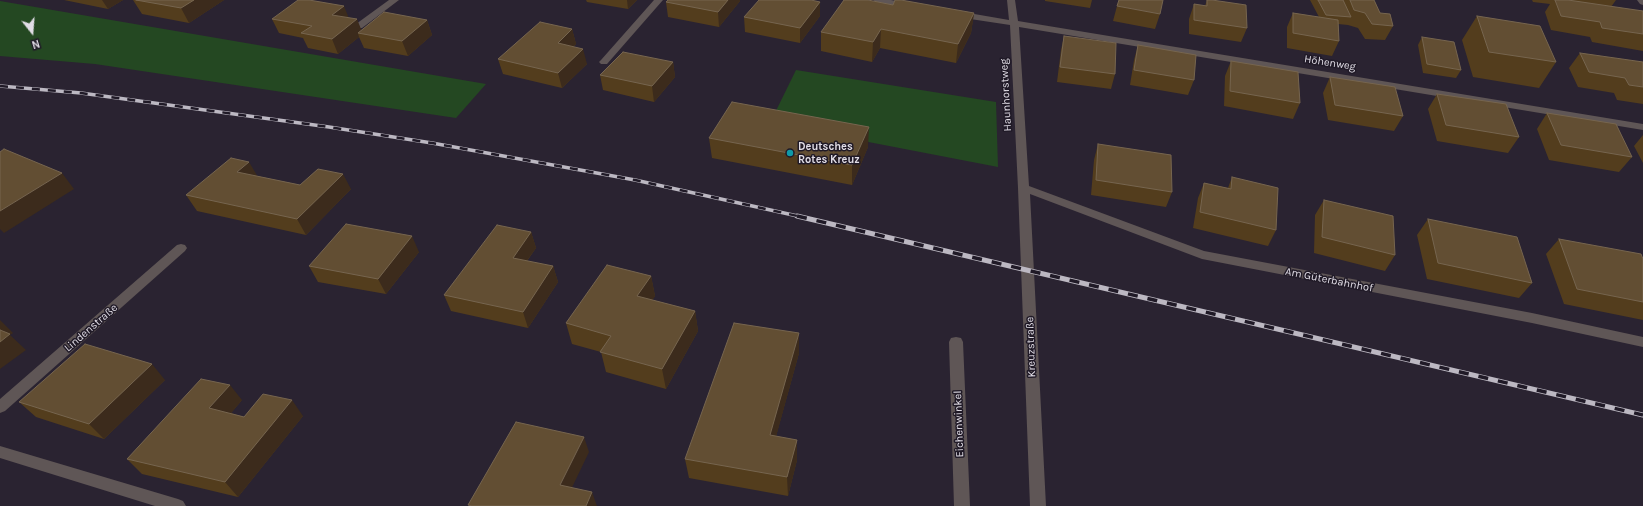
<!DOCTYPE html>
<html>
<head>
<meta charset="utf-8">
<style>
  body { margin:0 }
  #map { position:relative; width:1643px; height:506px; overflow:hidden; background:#2a2331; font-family:Karla,sans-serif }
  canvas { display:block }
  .north { position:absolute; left:12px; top:12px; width:40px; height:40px; -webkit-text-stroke:3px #201a27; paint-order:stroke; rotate:163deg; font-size:11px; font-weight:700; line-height:16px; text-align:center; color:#e1dde6 }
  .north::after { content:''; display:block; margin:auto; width:14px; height:18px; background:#e1dde6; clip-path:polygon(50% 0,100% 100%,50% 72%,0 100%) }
</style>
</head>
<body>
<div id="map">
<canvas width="1643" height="506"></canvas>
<div class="north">N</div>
</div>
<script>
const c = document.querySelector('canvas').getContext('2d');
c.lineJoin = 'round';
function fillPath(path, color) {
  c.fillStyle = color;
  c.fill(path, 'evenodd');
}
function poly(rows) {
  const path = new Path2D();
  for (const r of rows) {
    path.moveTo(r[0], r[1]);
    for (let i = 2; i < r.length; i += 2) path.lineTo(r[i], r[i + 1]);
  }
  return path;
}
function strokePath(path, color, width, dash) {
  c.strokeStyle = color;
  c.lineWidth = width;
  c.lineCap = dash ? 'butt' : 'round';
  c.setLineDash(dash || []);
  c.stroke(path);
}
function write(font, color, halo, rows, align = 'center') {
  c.font = font + ' Karla,sans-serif';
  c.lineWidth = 3;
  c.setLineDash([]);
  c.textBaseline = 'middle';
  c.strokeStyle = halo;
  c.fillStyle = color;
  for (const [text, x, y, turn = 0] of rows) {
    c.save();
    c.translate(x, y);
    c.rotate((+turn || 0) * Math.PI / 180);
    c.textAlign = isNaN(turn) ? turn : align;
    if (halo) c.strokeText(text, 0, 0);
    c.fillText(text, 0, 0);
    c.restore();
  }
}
const green = poly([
  [0,1,486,84,456,118,95,64,0,56],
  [796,70,996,102,998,167,770,123]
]);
const minor = poly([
  [389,0,399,0,362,28,356,28,355,26,356,24,389,0],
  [654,0,663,0,607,64,601,64,599,62,601,60,654,0],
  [873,0,891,0,912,4,913,6,909,9,877,3,873,0],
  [1007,0,1015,0,1018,21,1643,124,1643,130,1019,27,1029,186,1204,251,1532,313,1643,337,1643,347,1532,323,1202,259,1030,194,1046,506,1030,506,1018,188,1010,25,957,17,953,14,957,11,1009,20,1007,0],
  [1637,0,1643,0,1643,5,1640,4,1637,0],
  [181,244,185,245,187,248,185,251,5,411,0,413,0,399,177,245,181,244],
  [956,337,961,338,963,342,970,506,954,506,949,342,951,338,956,337],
  [0,446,178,499,183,501,186,506,155,506,0,458,0,446]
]);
const railFar1 = poly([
  [0,86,81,93,329,127,432,143,635,180,802,217]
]);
const rail = poly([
  [797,216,1643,415]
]);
const wall = poly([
  [64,0,123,0,108,9],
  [133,0,224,0,189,23,142,14],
  [586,0,637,0,628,9,587,2],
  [668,0,740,0,740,1,719,27,668,17,666,2],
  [1045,0,1092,0,1090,8,1045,1],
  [1207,0,1247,28,1241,42,1189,34,1189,19,1194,4,1205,6],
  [1310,0,1374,0,1380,13,1393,26,1385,40,1365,39,1358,28,1348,25,1338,24,1339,41,1332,56,1287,48,1287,27,1293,13,1319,17],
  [1532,0,1616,0,1611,7,1643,11,1643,51,1592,42,1590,37,1551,30,1545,12,1550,4,1533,2],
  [820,2,820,16,800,43,745,32,744,17],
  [893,5,974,13,971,33,956,63,880,48,872,62,821,51,821,32],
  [1117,6,1160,14,1155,29,1113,21],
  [1477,16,1556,62,1539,88,1473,77,1462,40],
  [349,18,361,30,427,20,432,35,408,56,364,48,359,37,338,54,308,48,303,38,279,33,272,19],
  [572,29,576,44,573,47,587,64,562,88,503,74,498,59],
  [1064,36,1115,74,1111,89,1057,82,1061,50],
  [1422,37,1461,70,1456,78,1423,73,1418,45],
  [1138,45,1194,80,1188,95,1130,85,1134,60],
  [1580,53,1643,62,1643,104,1617,100,1614,93,1578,87,1569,68],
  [1231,61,1300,103,1293,119,1224,106,1225,76],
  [673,62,675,77,654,102,603,90,600,75],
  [1330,77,1403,116,1394,131,1328,120,1323,93],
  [1437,94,1519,137,1508,153,1437,141,1428,109],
  [1547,113,1632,157,1619,172,1549,160,1537,129],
  [1643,135,1643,163,1634,146],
  [709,138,868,147,852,185,712,158],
  [1098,144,1172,192,1166,207,1091,195,1094,160],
  [257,176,300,185,351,189,306,235,197,211,186,195],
  [1232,177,1276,230,1268,246,1193,228,1198,198,1204,183,1228,188],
  [1324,200,1395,255,1385,271,1314,253,1315,215],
  [1428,219,1532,283,1519,298,1427,279,1417,235],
  [531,232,536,248,527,261,553,266,558,282,528,328,451,311,444,295],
  [1559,239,1643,259,1643,320,1564,304,1546,254],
  [419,252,386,294,318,282,309,266],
  [651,276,655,296,652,300,695,311,698,331,666,389,606,372,601,352,572,344,566,323],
  [799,353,776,436,797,440,797,460,788,496,689,478,685,459],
  [165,380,104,439,36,417,19,402],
  [242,400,231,413,244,417,303,416,238,497,142,474,127,459]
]);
const shadedWall = poly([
  [102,0,123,0,108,9],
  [194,0,224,0,189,23,181,8],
  [627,0,637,0,628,9],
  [728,0,740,0,740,1,719,27,718,12],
  [820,2,820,16,800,43,800,28],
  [344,6,350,21,332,15],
  [974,13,971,33,956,63,958,44],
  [357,19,363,34,358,33,359,37,338,54,332,39],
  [427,20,432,35,408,56,402,41],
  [572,29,576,44,561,58,558,43],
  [881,29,880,48,872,62,873,42],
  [583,49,587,64,562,88,558,73],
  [673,62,675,77,654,102,652,86],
  [869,127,868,147,852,185,852,165],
  [249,162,258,177,237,172],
  [62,173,74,189,4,233,0,229,0,211],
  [343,174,351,189,306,235,297,219],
  [531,232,536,248,518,273,513,258],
  [412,236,419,252,386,294,378,279],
  [553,266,558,282,528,328,523,312],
  [651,276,655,296,642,317,637,296],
  [695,311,698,331,666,389,662,369],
  [0,320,13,333,10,335,26,350,0,369],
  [799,333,799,353,771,455,770,435],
  [152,364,165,380,104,439,89,424],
  [230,385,242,400,222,424,209,408],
  [292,400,303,416,238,497,225,482],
  [584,437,589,452,566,500,560,485],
  [797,440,797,460,788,496,787,477],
  [592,492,597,506,586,506]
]);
const building = poly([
  [136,0,194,0,181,8,136,0],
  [298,0,309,0,344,6,332,15,357,19,332,39,301,33,312,26,272,19,298,0],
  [668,0,728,0,718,12,666,2,668,0],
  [759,0,811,0,820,2,800,28,744,17,759,0],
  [844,0,868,0,893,5,895,0,901,0,974,13,958,44,881,29,873,42,821,32,844,0],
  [1119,0,1163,0,1160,14,1117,6,1119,0],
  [1207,0,1212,0,1246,5,1247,28,1194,20,1194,4,1207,6,1207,0],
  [1318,0,1343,0,1351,17,1326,15,1318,0],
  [1350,0,1374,0,1380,13,1390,14,1393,26,1372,24,1365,13,1354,10,1350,0],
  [1555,0,1568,0,1643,11,1643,34,1602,28,1600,22,1561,16,1555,0],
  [384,12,427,20,402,41,358,33,384,12],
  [1293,13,1338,20,1339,41,1293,33,1293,13],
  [1477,16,1540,26,1556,62,1489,52,1477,16],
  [540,22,572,29,558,43,583,49,558,73,498,59,540,22],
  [1064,36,1116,43,1115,74,1060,67,1064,36],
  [1422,37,1454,42,1461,70,1427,64,1422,37],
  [1138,45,1196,55,1194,80,1134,70,1138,45],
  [623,52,673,62,652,86,600,75,623,52],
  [1580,53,1643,62,1643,87,1629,85,1625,78,1589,72,1580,53],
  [1231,61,1298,72,1300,103,1230,91,1231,61],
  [1330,77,1395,87,1403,116,1335,105,1330,77],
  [1437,94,1506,104,1519,137,1446,125,1437,94],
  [732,102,869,127,852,165,709,138,732,102],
  [1547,113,1616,124,1632,157,1561,145,1547,113],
  [1098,144,1171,155,1172,192,1096,180,1098,144],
  [4,149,62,173,0,211,0,152,4,149],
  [231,158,249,162,237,172,300,185,318,169,343,174,297,219,186,195,231,158],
  [1232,177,1278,188,1276,230,1200,212,1204,183,1231,189,1232,177],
  [1324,200,1393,216,1395,255,1322,237,1324,200],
  [1428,219,1517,237,1532,283,1438,263,1428,219],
  [346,224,412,236,378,279,309,266,346,224],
  [497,225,531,232,513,258,553,266,523,312,444,295,497,225],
  [1559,239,1641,254,1643,259,1643,302,1577,289,1559,239],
  [607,265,651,276,637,296,695,311,662,369,600,352,611,336,566,323,607,265],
  [734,323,799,333,770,435,797,440,787,477,685,459,734,323],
  [0,330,10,334,0,342,0,330],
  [85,344,152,364,89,424,19,402,85,344],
  [201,379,230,385,209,408,244,417,263,394,292,400,225,482,127,459,201,379],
  [516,422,584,437,560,485,592,492,586,506,472,506,468,505,516,422]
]);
const markers = [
  [790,153,4,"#0f9aa8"]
];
const streetNames = [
  ["Höhenweg",1330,63,9],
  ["Haunhorstweg",1006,95,-93],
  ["Am Güterbahnhof",1329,280,11],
  ["Lindenstraße",91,328,-41],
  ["Kreuzstraße",1031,347,-92],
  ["Eichenwinkel",959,424,-92]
];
const poiNames = [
  ["Deutsches",798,147],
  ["Rotes Kreuz",798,160]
];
fillPath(green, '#244822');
fillPath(minor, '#5f5656');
strokePath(railFar1, '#bcb8c2', 3.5);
strokePath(rail, '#bcb8c2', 5);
strokePath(railFar1, '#201a27', 2.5, [8]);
strokePath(rail, '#201a27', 3.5, [10]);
fillPath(wall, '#533d1d');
fillPath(shadedWall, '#3c2b1c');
fillPath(building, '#624e33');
strokePath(building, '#76654f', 1);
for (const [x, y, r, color] of markers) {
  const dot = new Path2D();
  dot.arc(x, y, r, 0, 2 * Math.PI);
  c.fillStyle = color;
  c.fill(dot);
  strokePath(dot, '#201a27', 1.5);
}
write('11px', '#e1dde6', '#201a27', streetNames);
write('bold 11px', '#e1dde6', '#201a27', poiNames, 'left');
</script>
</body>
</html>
